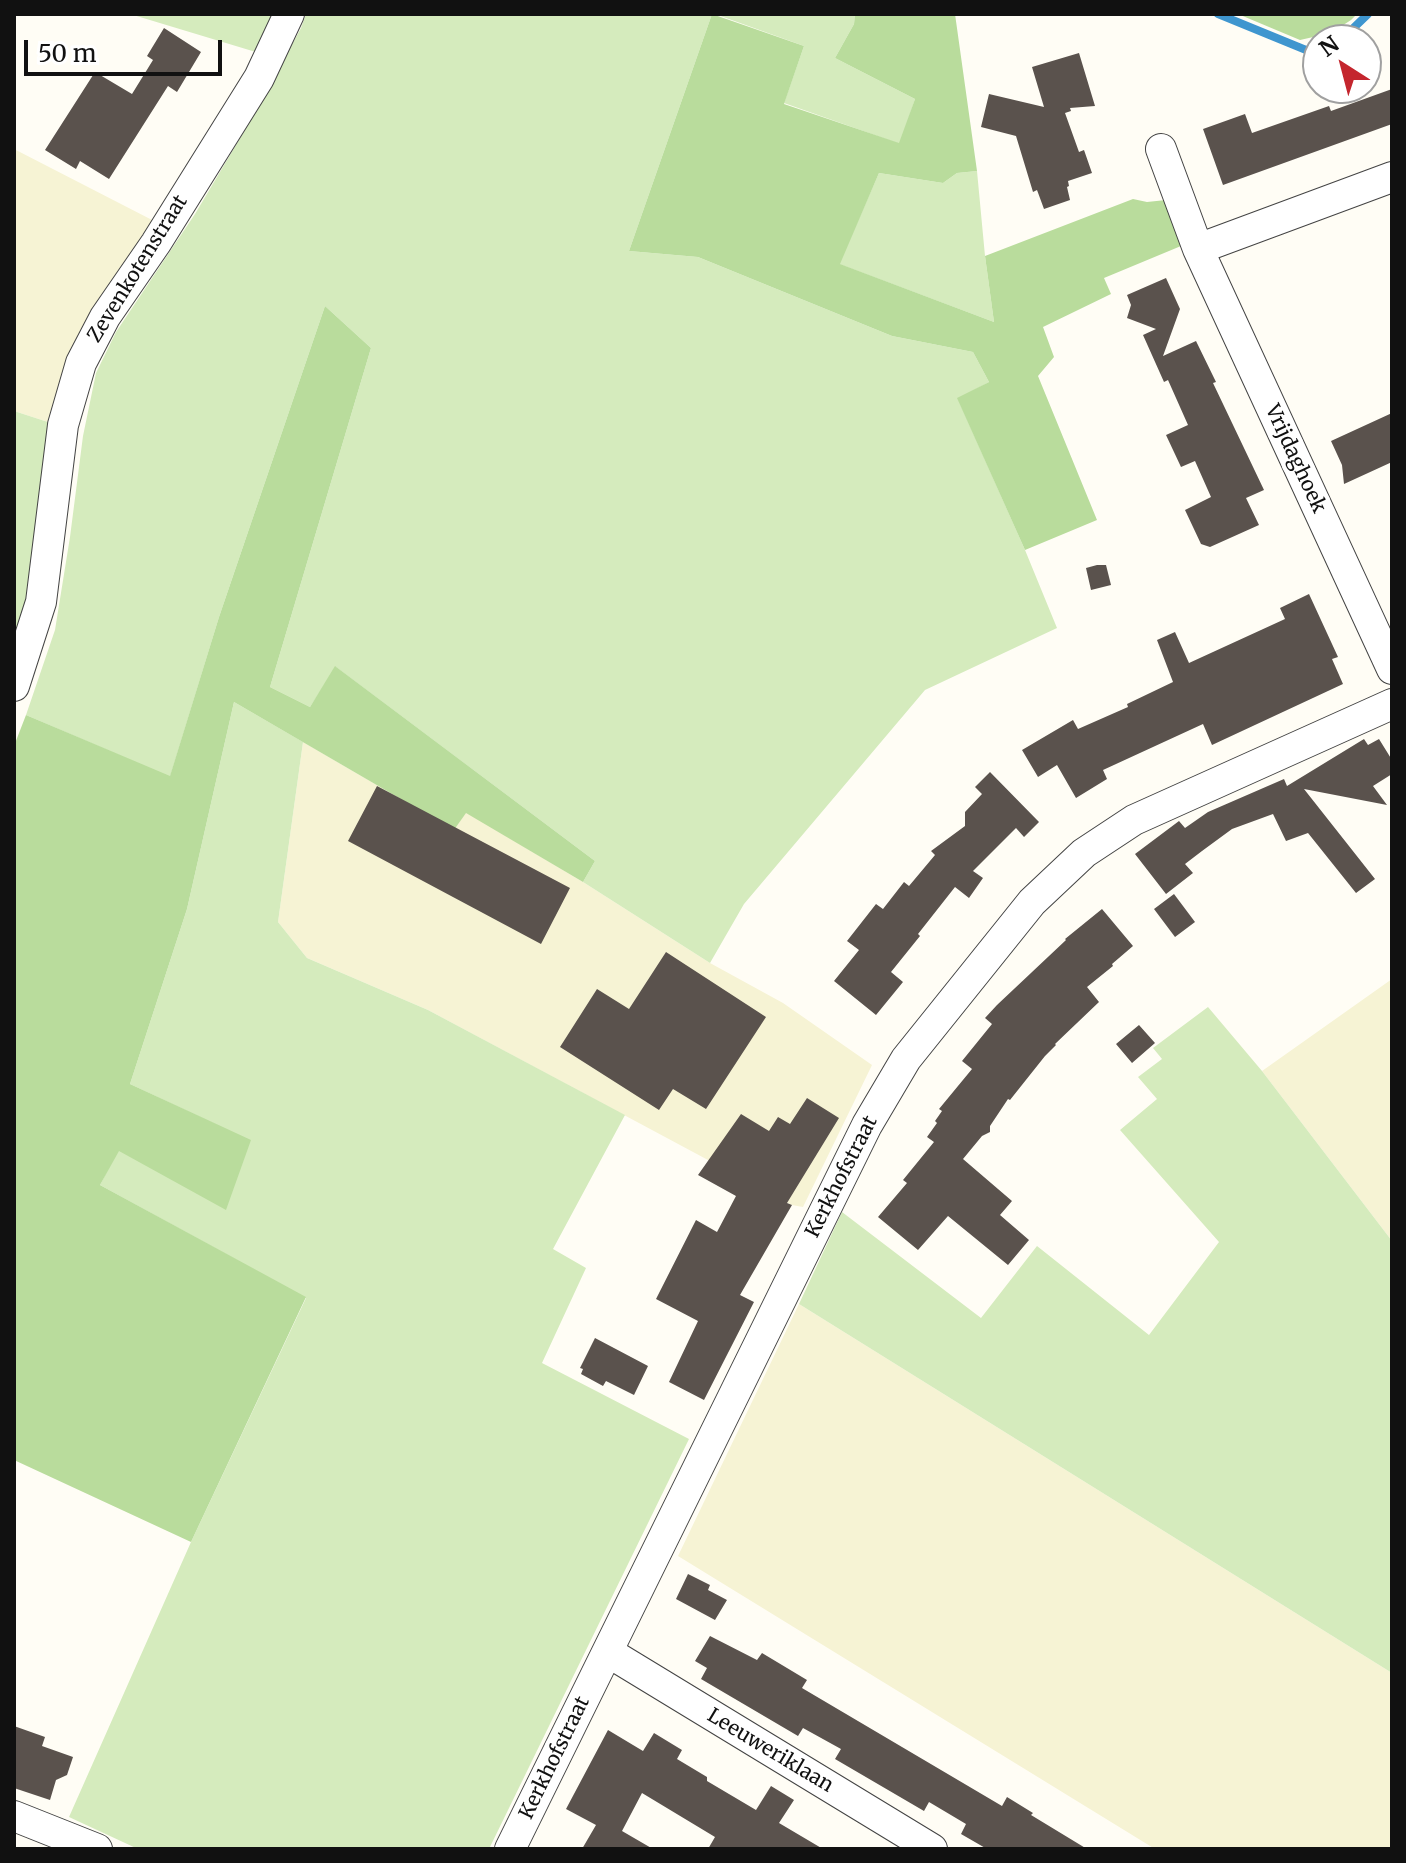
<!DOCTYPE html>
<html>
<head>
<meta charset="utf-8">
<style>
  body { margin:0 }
  #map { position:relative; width:1406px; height:1863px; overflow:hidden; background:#fffdf5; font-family:Merriweather,serif }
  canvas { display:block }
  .frame { position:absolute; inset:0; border:16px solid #111; pointer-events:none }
  .north { position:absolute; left:1302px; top:24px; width:80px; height:80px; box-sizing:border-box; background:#fff; border:2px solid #a0a0a0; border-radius:50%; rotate:324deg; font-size:22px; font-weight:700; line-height:32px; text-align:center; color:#111 }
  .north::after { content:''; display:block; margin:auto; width:28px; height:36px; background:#c4262e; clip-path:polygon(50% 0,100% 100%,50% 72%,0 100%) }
  .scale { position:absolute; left:24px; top:40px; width:198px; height:36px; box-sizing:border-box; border:4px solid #111; border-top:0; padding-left:10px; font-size:24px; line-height:28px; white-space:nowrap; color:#111; -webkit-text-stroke:6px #fff; paint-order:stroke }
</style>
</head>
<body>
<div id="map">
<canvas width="1406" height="1863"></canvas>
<div class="frame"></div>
<div class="north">N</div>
<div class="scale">50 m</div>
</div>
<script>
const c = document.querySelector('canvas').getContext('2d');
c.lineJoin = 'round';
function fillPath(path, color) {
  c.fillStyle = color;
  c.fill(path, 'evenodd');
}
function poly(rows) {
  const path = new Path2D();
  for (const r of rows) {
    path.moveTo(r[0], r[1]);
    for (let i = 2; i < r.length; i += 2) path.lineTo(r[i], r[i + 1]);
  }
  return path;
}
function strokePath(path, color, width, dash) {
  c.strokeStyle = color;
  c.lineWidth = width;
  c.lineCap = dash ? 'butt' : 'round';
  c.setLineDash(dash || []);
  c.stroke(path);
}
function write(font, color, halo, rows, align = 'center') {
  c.font = font + ' Merriweather,serif';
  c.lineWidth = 8;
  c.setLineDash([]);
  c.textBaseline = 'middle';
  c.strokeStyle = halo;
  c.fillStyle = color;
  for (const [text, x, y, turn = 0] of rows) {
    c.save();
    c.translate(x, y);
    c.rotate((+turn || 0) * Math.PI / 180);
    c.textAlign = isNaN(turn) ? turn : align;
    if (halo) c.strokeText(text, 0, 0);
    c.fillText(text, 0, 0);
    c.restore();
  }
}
const farmland = poly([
  [14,149,156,222,54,424,14,411],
  [303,742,454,830,466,812,583,882,710,963,783,1003,872,1065,803,1207,792,1205,428,1010,307,958,278,922],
  [1392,979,1392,1241,1262,1071],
  [799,1304,1392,1673,1392,1849,1155,1849,678,1556]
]);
const green = poly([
  [130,14,276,14,259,53],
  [306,14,712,14,629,251,698,257,892,336,973,352,989,382,958,399,1025,550,1057,628,925,690,744,904,710,963,583,882,595,861,336,667,310,707,270,687,371,348,325,306,219,617,170,777,26,715,55,630,70,537,83,436,96,373,116,332,195,214,255,113,301,28],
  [715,14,855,14,854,24,835,58,915,99,900,144,784,103,804,46],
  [977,171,985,256,994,322,839,264,879,173,943,183,957,173],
  [14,411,54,424,34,560,20,630,14,648],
  [234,702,303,742,278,922,307,958,428,1010,625,1115,553,1249,586,1268,542,1363,689,1439,489,1849,138,1849,69,1817,191,1542,306,1298,100,1185,118,1150,251,1141,130,1084,187,909],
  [1208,1007,1262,1071,1392,1241,1392,1673,799,1304,842,1212,981,1318,1037,1246,1149,1335,1219,1242,1120,1130,1157,1099,1138,1077,1162,1059,1153,1048]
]);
const forest = poly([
  [712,14,804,46,784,104,899,143,915,99,835,58,854,24,855,14,955,14,977,171,957,173,943,183,879,173,840,264,994,322,985,256,1133,199,1147,202,1166,200,1181,246,1104,278,1111,294,1043,327,1054,357,1038,376,1097,520,1025,550,957,398,989,382,973,352,892,336,698,257,629,251],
  [1238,14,1357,14,1351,20,1331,33,1300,40],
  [325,306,371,348,270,687,310,707,335,666,595,861,583,882,466,813,454,830,234,702,187,909,130,1084,251,1140,226,1210,119,1151,100,1185,306,1297,191,1542,14,1460,14,746,26,715,170,776,219,617]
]);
const stream = poly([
  [1218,14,1306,50,1318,48],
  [1341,40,1368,14]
]);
const building = poly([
  [164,28,201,52,177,92,168,86,109,179,80,161,76,169,45,150,95,72,132,94,153,60,147,56],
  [1079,53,1095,106,1070,108,1071,111,1065,113,1079,152,1084,150,1092,173,1068,181,1069,186,1067,187,1070,200,1044,209,1037,190,1033,192,1016,136,981,127,989,94,1044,107,1032,67],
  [1392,89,1392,124,1223,185,1203,129,1245,114,1252,133,1329,106,1331,111],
  [1166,278,1180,309,1163,356,1196,341,1216,382,1213,383,1264,490,1246,498,1259,525,1210,547,1201,544,1185,510,1211,497,1195,461,1181,467,1166,435,1188,425,1168,380,1164,382,1143,335,1156,329,1127,318,1131,305,1127,295],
  [1392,413,1392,462,1344,484,1342,465,1331,441],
  [1097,565,1106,565,1111,585,1091,590,1086,568],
  [1309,594,1338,657,1332,659,1343,684,1212,745,1203,724,1103,770,1107,779,1076,798,1057,765,1038,777,1022,750,1073,720,1078,729,1128,707,1127,704,1173,682,1157,640,1175,632,1189,663,1285,619,1280,608],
  [1364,739,1368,745,1379,739,1392,760,1392,774,1373,786,1387,805,1304,789,1375,879,1356,893,1308,833,1286,841,1273,814,1232,829,1202,851,1185,864,1193,873,1166,894,1135,854,1179,821,1185,828,1208,812,1284,779,1287,786],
  [990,772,1039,822,1024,837,1016,828,973,871,983,878,969,898,955,887,918,934,920,936,891,972,903,982,876,1015,834,981,859,950,847,941,876,904,883,909,904,882,909,886,935,855,931,851,965,826,965,812,982,794,975,787],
  [377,786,570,888,541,944,348,841],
  [1174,894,1195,922,1175,937,1154,909],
  [1102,909,1133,946,1112,964,1113,966,1087,987,1099,1002,1055,1044,1056,1045,1045,1056,1010,1100,1008,1099,990,1126,990,1132,982,1136,963,1159,1012,1201,1000,1215,1029,1240,1008,1265,948,1216,918,1250,878,1217,907,1183,903,1180,934,1142,927,1137,937,1123,935,1121,942,1111,939,1109,972,1069,962,1061,992,1024,985,1018,997,1005,1066,940,1065,939],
  [666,952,766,1017,706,1109,673,1089,659,1110,560,1047,597,989,629,1009],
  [1139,1025,1155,1043,1132,1063,1116,1044],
  [807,1098,839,1118,787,1203,792,1205,740,1295,754,1302,704,1400,669,1382,698,1321,656,1299,696,1220,717,1232,736,1196,698,1175,741,1114,769,1131,778,1117,790,1124],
  [595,1338,648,1366,634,1395,606,1381,603,1386,581,1374,583,1369,580,1368],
  [688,1574,710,1585,708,1590,727,1600,715,1620,676,1599],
  [710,1636,757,1660,762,1653,807,1680,802,1688,1002,1806,1007,1797,1033,1813,1031,1815,1087,1849,987,1849,961,1834,966,1824,929,1802,924,1811,835,1759,841,1749,803,1728,798,1736,701,1679,707,1668,695,1661],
  [14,1726,45,1737,42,1746,73,1757,67,1775,56,1780,50,1800,14,1788],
  [608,1730,643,1751,654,1733,682,1750,677,1759,707,1777,707,1781,756,1810,771,1786,794,1800,779,1823,823,1849,708,1849,715,1837,642,1793,622,1831,653,1849,582,1849,596,1825,566,1809]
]);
const street = poly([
  [1161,149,1198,249,1392,669],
  [1198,249,1392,177],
  [14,686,41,602,63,425,81,363,105,317,156,243,259,78,289,14],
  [608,1652,932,1849],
  [14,1816,97,1849],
  [510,1849,867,1125,906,1059,1032,902,1084,853,1134,820,1392,704]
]);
const streetNames = [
  ["Zevenkotenstraat",138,269,-58],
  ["Vrijdaghoek",1295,459,65],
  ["Kerkhofstraat",842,1177,-63],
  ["Leeuweriklaan",770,1751,31],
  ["Kerkhofstraat",555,1758,-64]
];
fillPath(farmland, '#f6f3d4');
fillPath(green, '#d5ebbd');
fillPath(forest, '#b9dc9c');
strokePath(stream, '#3f96cf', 8);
fillPath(building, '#5a524d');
strokePath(street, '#444', 32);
strokePath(street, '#fff', 30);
write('20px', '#111', '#fff', streetNames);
</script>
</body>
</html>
